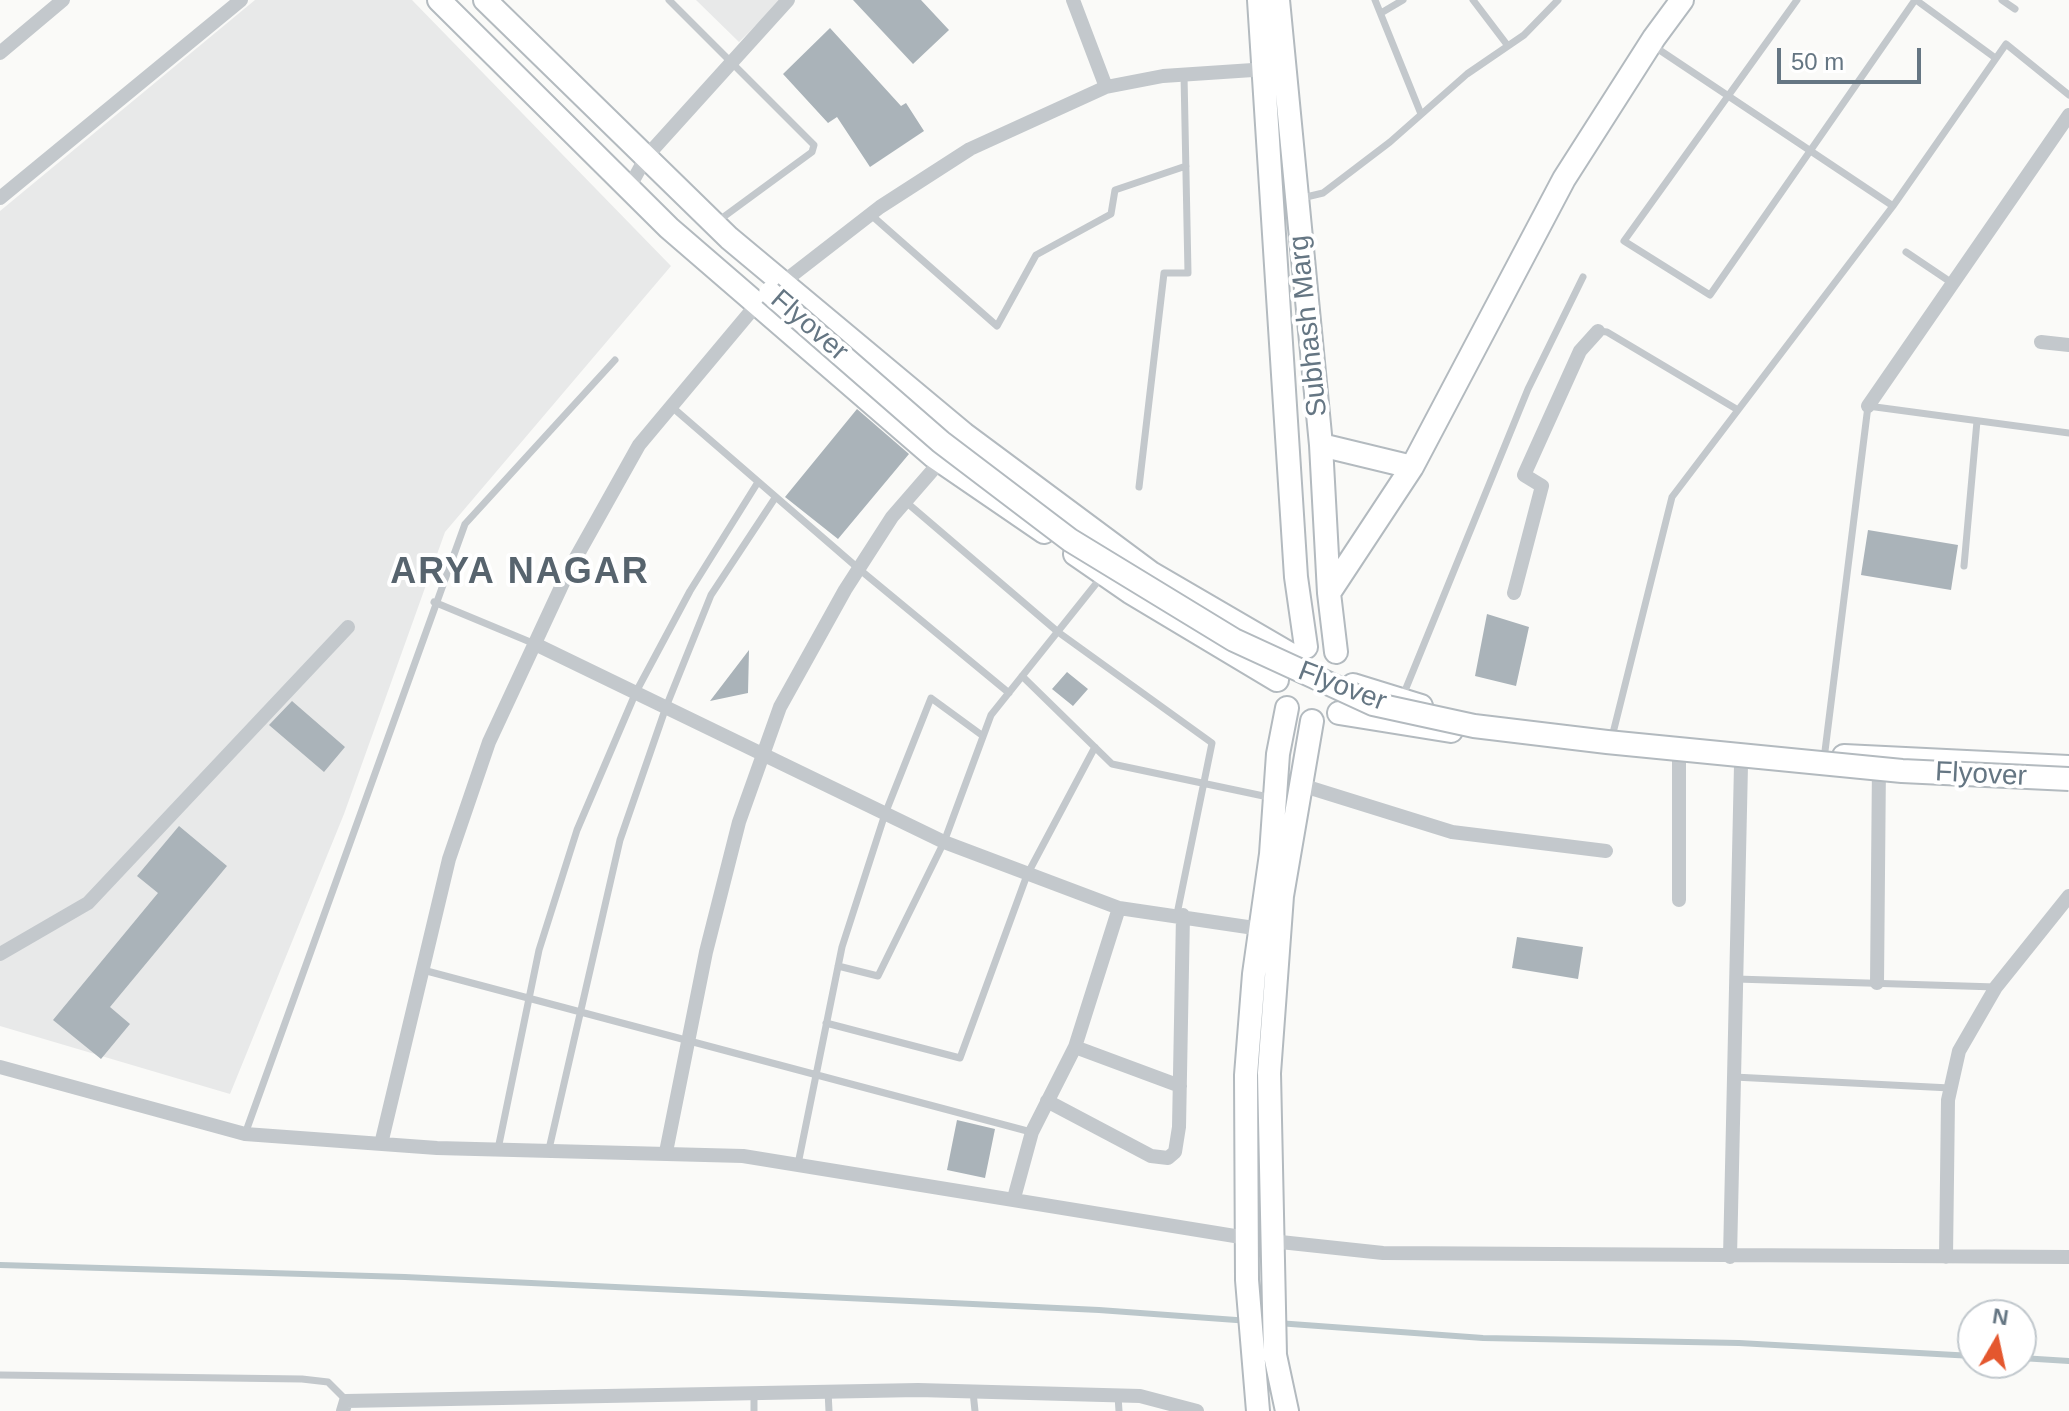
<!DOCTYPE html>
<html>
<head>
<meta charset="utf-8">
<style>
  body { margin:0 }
  #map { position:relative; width:2069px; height:1411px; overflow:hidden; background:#fafaf8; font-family:Helvetica,sans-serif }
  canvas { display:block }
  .north { position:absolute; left:1957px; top:1299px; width:80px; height:80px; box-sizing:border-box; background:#fff; border:2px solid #c1c8cd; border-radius:50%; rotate:9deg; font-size:22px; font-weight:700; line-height:32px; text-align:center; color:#657683 }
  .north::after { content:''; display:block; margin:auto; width:28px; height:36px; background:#e4572e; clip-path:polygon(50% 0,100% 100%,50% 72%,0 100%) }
  .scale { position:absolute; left:1777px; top:48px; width:144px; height:36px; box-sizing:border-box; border:4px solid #657683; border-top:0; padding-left:10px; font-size:24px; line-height:28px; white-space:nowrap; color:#657683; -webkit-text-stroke:6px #fff; paint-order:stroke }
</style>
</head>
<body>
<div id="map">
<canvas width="2069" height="1411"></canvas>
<div class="north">N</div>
<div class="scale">50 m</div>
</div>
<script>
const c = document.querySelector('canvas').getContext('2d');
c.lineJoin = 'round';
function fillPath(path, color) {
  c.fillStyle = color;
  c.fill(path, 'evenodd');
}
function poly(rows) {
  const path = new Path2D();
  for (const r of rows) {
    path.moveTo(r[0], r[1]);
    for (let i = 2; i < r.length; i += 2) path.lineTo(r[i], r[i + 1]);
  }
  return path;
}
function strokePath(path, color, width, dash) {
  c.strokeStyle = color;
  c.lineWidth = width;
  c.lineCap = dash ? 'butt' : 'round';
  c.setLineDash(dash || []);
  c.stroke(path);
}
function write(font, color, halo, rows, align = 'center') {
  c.font = font + ' Helvetica,sans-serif';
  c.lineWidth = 8;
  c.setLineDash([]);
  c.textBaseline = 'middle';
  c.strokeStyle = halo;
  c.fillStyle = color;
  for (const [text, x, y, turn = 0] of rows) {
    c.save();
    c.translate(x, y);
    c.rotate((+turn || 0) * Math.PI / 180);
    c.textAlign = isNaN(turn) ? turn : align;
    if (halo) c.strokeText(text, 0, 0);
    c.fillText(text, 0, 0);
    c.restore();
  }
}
const built = poly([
  [255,0,412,0,671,266,445,532,344,814,230,1094,0,1026,0,211],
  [696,0,782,0,739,42]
]);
const stream = poly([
  [0,1265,405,1277,1099,1310,1483,1338,1739,1343,1973,1356],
  [2021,1358,2069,1361]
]);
const building = poly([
  [853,0,921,0,949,30,913,64],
  [830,28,901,106,906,103,924,131,870,167,837,117,828,123,783,74],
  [857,409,909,454,838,539,785,497],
  [1868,530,1958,545,1951,590,1861,575],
  [1487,614,1529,627,1516,686,1475,676],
  [749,650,748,693,710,701],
  [1067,672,1088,689,1073,706,1052,689],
  [292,701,345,747,324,772,269,725],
  [179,826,227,866,110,1007,130,1024,101,1059,53,1020,158,893,137,876],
  [1517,937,1583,947,1578,979,1512,968],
  [957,1120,995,1129,985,1178,947,1170]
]);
const lane = poly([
  [669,0,814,145,812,152,718,221],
  [1375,0,1421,114],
  [1473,0,1508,46],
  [1797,0,1624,241,1710,295,1915,0],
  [1916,0,1994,57],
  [2002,0,2015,9],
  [1381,13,1403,0],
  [1652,45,1893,206],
  [1302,198,1323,193,1390,142,1467,74,1524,35,1558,0],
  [870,214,997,326,1036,255,1111,214,1115,190,1186,166],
  [1906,252,1952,283],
  [1598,331,1607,332,1738,410],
  [672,407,859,569,1009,693],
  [1139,487,1164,273,1188,273,1184,75],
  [906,502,1058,632,1212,743,1177,914],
  [1964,566,1977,421],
  [434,602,535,644],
  [1022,676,1112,764,1273,798],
  [1402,698,1528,389,1583,277],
  [1613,733,1672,497,1893,206,2006,44,2069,95],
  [1824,759,1868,406,2069,433],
  [838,966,878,976,944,842,991,715,1103,575],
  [423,970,1031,1132],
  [1736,979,1996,987],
  [826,1023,960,1058,1027,875,1095,747],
  [1734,1077,1950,1088],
  [245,1134,465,524,615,360],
  [498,1149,539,950,577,830,636,692,690,591,758,482],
  [549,1149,620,840,666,707,711,595,775,498],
  [798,1164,842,947,885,814,931,698,983,736],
  [0,1375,302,1379,328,1382,346,1400],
  [828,1391,829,1411],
  [754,1392,754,1411],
  [973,1392,975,1411],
  [1118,1396,1119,1411]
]);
const street = poly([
  [1073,0,1106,87],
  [0,53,63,0],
  [629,188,646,157,788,0],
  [0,198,241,0],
  [782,283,880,207,970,149,1106,87,1163,76,1268,69],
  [2041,342,2069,345],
  [1868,406,2069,115],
  [1514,593,1542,486,1524,475,1580,351,1598,331],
  [535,644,944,842,1119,908,1261,929],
  [1301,785,1452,832,1606,851],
  [1679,900,1679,759],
  [0,954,88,903,348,627],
  [1877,983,1879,763],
  [1075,1047,1180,1086],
  [0,1067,245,1134,437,1148,743,1156,1247,1238],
  [1047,1101,1151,1156,1168,1158,1175,1152,1179,1127,1183,915],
  [381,1144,449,859,489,742,569,570,639,445,757,304],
  [666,1152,706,952,739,822,780,707,845,590,892,517,945,456],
  [1014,1198,1032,1132,1075,1047,1119,908],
  [1271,1241,1383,1253,2069,1257],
  [1730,1257,1741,765],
  [1946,1257,1948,1100,1959,1051,1996,987,2069,896],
  [343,1411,346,1401,918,1390,1140,1396,1197,1411]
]);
const secondary = poly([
  [439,0,669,228,933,456,1044,532],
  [485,0,729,238,964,434,1151,573,1290,654],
  [1259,0,1296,577,1306,647],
  [1278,0,1321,445,1329,593,1336,652],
  [1321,445,1412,467],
  [1075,554,1130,592,1277,680],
  [1329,593,1412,467,1564,179,1654,38,1682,0],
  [1353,685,1421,706],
  [1339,713,1451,731],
  [1844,756,2069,767],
  [1258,1411,1247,1280,1246,1075,1254,974,1271,854,1278,754,1287,708],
  [1287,1411,1275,1355,1269,1073,1282,896,1312,721]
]);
const secondaryBridge = poly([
  [770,293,941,442,1070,540,1234,640,1373,704,1474,726,1607,742,1902,771,2069,779]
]);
const streetNames = [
  ["Flyover",809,326,41],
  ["Subhash Marg",1309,326,-96],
  ["Flyover",1342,687,21],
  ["Flyover",1981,775,3]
];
const districtNames = [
  ["ARYA NAGAR",520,573]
];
fillPath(built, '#e8e9e9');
strokePath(stream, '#bbc7cb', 6);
fillPath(building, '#aab3b9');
strokePath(secondary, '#b3babf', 26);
strokePath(lane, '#c3c8cc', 7);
strokePath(street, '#c3c8cc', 14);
strokePath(secondary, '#fff', 22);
strokePath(secondaryBridge, '#b3babf', 26, []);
strokePath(secondaryBridge, '#fff', 22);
write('28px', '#657683', '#fff', streetNames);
c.letterSpacing = '2px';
write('bold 36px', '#57646e', '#fff', districtNames);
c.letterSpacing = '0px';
</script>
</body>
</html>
